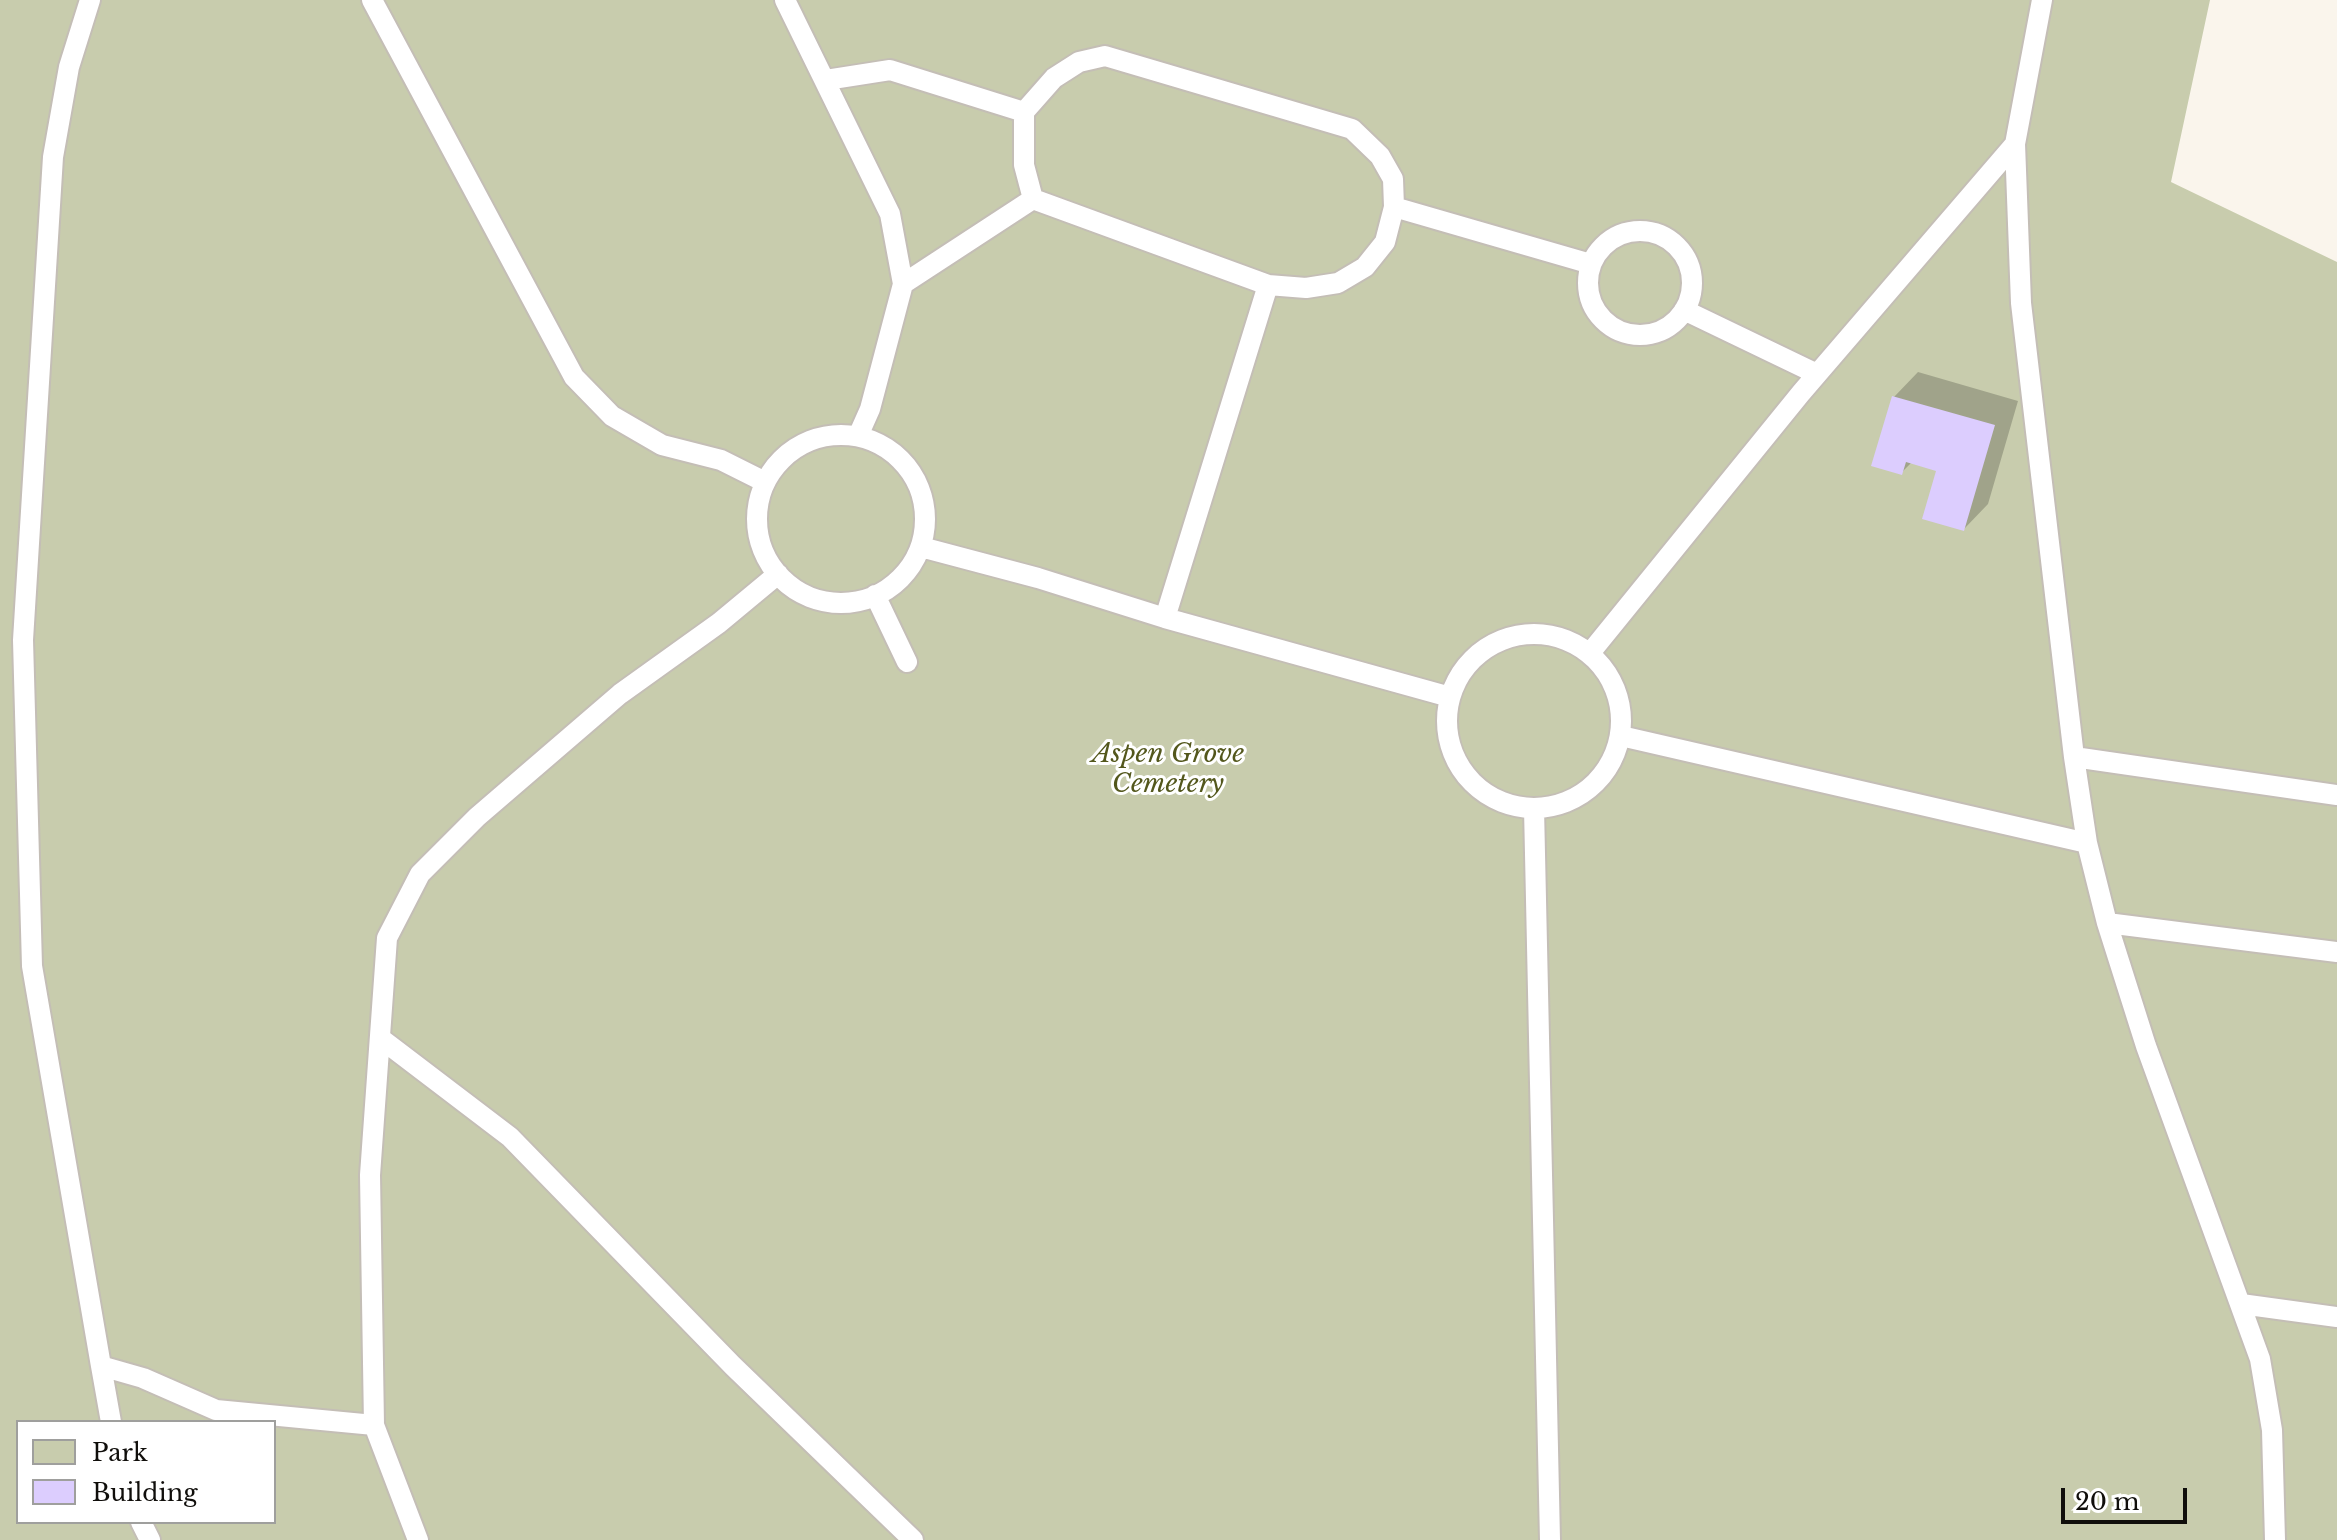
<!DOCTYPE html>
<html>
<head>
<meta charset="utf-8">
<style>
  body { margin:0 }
  #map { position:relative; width:2337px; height:1540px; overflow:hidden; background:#faf5ec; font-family:"Libre Baskerville",serif }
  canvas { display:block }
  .legend { position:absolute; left:16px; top:1420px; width:260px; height:104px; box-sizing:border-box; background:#fff; border:2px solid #9f9f9d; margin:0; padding:10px 14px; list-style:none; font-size:24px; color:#100e0b }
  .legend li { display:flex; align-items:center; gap:16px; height:40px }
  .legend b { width:40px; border:2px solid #9f9f9d }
  .scale { position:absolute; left:2061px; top:1488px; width:126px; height:36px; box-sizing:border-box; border:4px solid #100e0b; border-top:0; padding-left:10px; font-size:24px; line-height:28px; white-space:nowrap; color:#100e0b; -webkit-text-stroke:6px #fff; paint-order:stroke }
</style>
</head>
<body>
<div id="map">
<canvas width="2337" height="1540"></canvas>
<ul class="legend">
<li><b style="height:22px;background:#c8ccad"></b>Park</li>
<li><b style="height:22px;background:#dccdfe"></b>Building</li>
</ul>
<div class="scale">20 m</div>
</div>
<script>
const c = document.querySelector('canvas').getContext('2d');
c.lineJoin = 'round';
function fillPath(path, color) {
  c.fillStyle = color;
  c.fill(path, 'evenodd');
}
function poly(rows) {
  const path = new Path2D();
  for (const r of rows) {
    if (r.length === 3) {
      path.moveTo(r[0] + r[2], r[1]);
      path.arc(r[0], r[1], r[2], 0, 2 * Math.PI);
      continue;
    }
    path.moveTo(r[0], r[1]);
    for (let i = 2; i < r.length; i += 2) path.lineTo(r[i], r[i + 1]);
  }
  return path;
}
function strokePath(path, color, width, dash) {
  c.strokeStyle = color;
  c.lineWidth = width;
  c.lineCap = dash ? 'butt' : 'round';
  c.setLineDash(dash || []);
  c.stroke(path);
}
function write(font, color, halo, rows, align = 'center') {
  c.font = font + ' "Libre Baskerville",serif';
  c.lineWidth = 6;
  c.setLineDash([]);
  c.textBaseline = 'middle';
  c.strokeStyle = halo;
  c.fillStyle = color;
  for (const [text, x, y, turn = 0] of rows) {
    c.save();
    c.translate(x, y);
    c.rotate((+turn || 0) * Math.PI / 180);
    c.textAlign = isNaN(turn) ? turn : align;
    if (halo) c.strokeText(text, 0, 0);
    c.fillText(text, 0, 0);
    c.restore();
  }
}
const green = poly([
  [0,0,2210,0,2171,182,2337,262,2337,1540,0,1540],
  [18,1422,274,1422,274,1522,18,1522]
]);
const shadow = poly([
  [1918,372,2018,401,1988,504,1964,529,1938,470,1912,462,1901,473,1894,397]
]);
const building = poly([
  [1892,396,1995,425,1964,531,1922,519,1936,471,1906,462,1902,475,1871,466]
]);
const service = poly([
  [90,0,69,67,53,157,23,640,32,966,101,1366,143,1378,216,1410,374,1425],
  [372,0,574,377,612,416,662,445,721,460,765,482],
  [785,0,890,214,903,284,870,409,858,436],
  [2042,0,2015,144,2021,303,2074,757,2087,843,2107,923,2146,1046,2260,1359,2272,1430,2275,1540],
  [826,80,890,70,1024,112],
  [1394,207,1591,264],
  [1640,283,52],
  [903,284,1033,199,1268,285,1306,288,1338,283,1365,267,1385,242,1394,207,1393,179,1380,156,1352,129,1105,56,1079,62,1054,78,1024,112,1024,165,1033,199],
  [1684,310,1817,374],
  [841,519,84],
  [921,547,1038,578,1165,618,1450,697],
  [875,595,907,662],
  [1165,618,1268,285],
  [1534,721,87],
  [1590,653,1801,393,2015,144],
  [1621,736,2087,843],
  [2074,757,2337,795],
  [1534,808,1550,1540],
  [2107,923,2337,952],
  [380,1038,510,1137,733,1366,913,1540],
  [2241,1304,2337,1317],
  [101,1366,111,1422],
  [141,1522,150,1540],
  [418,1540,374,1425,370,1175,387,938,420,874,477,817,620,694,719,623,778,574]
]);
const parkNames = [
  ["Aspen Grove",1168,755],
  ["Cemetery",1168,785]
];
fillPath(green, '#c8ccad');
fillPath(shadow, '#0003');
fillPath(building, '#dccdfe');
strokePath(service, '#c4beb6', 24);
strokePath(service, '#fff', 20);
write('italic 26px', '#53571c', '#fff', parkNames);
</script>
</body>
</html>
